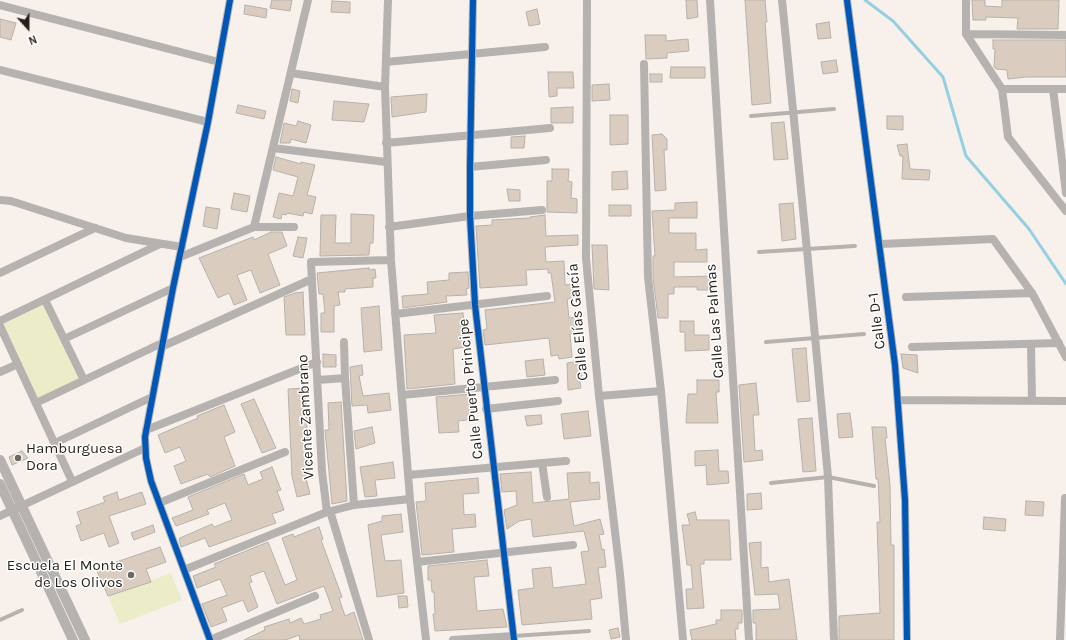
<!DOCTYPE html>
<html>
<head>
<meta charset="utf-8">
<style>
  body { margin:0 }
  #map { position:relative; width:1066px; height:640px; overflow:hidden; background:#f8f1eb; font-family:Karla,sans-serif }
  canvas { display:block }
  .north { position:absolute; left:8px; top:8px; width:40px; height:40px; -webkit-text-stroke:3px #fff; paint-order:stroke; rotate:159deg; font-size:11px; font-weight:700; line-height:16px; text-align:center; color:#231f1b }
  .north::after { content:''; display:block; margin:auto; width:14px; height:18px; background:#231f1b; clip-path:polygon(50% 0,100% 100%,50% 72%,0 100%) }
</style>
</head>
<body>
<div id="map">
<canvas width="1066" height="640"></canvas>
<div class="north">N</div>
</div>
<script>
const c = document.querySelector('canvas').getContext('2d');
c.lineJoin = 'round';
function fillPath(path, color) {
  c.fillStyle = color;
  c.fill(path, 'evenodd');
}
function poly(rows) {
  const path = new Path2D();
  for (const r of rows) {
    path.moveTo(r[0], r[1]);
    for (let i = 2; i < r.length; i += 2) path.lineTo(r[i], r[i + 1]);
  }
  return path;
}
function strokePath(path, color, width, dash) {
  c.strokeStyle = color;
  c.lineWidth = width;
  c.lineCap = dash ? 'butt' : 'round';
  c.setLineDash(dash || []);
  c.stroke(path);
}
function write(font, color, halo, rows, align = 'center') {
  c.font = font + ' Karla,sans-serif';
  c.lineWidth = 3;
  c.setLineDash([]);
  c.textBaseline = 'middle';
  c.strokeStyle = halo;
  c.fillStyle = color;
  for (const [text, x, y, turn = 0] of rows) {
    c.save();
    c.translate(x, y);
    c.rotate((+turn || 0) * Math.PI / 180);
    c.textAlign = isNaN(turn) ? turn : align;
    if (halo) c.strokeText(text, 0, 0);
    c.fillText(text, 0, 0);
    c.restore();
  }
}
const green = poly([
  [43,305,79,379,38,398,4,324],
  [171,573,182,600,120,624,108,596]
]);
const stream = poly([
  [865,0,893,21,943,77,966,156,1029,229,1066,284]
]);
const building = poly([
  [272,0,292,0,290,11,270,8,272,0],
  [686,0,697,0,698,17,687,19,686,0],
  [745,0,765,0,767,22,765,22,771,103,752,105,745,0],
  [972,0,985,0,985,6,1002,7,1002,0,1059,0,1058,29,1017,29,1018,18,986,17,986,20,973,20,972,0],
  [332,1,350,2,350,13,331,12,332,1],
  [245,5,267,9,266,18,244,14,245,5],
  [537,9,540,24,529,26,526,12,537,9],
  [0,19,16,23,11,40,0,37,0,19],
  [829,22,831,38,818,39,816,24,829,22],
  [645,35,666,35,666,41,688,39,689,51,667,53,667,58,646,59,645,35],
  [993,40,1066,40,1066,77,1026,77,1008,79,1007,70,996,69,994,67,995,49,993,49,993,40],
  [836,60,838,72,823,74,821,62,836,60],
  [671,67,705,67,705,78,670,78,671,67],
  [548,72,573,72,574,88,557,88,557,96,549,97,548,72],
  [650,74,662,74,662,82,650,82,650,74],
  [609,84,610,100,592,101,592,85,609,84],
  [292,89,300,91,298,103,290,101,292,89],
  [427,94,426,112,392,117,391,97,427,94],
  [334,101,369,104,364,122,332,120,334,101],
  [238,105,266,111,264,119,236,113,238,105],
  [573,107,573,123,551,123,551,108,573,107],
  [610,115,628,115,628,144,610,145,610,115],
  [887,116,903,116,903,130,887,129,887,116],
  [298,121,311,125,306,143,291,139,290,143,280,143,284,123,296,126,298,121],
  [784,122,788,159,774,160,771,123,784,122],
  [662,134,667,139,667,150,664,150,666,190,655,191,652,135,662,134],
  [525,136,524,148,511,148,511,137,525,136],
  [907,144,910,169,930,170,929,180,902,179,903,156,900,156,897,145,907,144],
  [276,157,301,164,301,162,315,165,307,195,316,197,312,214,304,212,303,216,287,213,286,215,282,214,281,219,273,217,279,193,293,196,298,177,273,170,276,157],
  [552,169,569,169,568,181,572,182,571,198,577,199,577,213,547,212,547,181,552,181,552,169],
  [627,171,628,189,612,190,612,172,627,171],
  [507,189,520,190,520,201,509,201,507,189],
  [234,193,250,196,247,212,231,209,234,193],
  [697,202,697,218,669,218,669,233,696,233,696,250,707,249,707,262,674,262,674,277,714,276,714,290,697,290,697,287,674,287,674,294,668,294,668,318,658,318,653,277,653,256,655,256,652,211,675,210,675,203,697,202],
  [793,203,796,239,782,241,779,204,793,203],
  [609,205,631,205,631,216,609,216,609,205],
  [206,207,220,209,217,229,203,226,206,207],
  [351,214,374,215,373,243,370,243,369,255,320,256,321,215,336,215,335,243,351,243,351,214],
  [545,215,546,236,578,235,578,245,545,247,546,262,564,261,565,285,573,284,575,298,567,299,569,318,578,317,580,333,570,334,572,357,559,359,558,355,551,356,549,338,485,345,483,330,487,329,485,310,555,302,551,273,548,273,548,269,526,270,527,285,480,288,476,226,492,225,492,220,530,218,530,217,545,215],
  [271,232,282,232,287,246,268,254,280,285,260,293,251,270,237,275,247,300,234,305,229,293,218,298,199,258,253,237,254,240,271,232],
  [298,237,307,238,303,258,293,256,298,237],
  [592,245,607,245,609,290,594,289,592,245],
  [369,268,369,270,375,269,376,278,373,278,373,287,345,289,345,292,338,292,340,305,334,306,334,332,321,332,321,313,325,313,323,294,319,294,317,273,369,268],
  [468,272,469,288,466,289,467,295,446,296,447,302,403,308,402,296,428,294,427,282,449,280,449,273,468,272],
  [303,292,305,335,286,335,284,297,295,293,303,292],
  [379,306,382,350,364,352,361,308,379,306],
  [463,313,466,347,453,349,455,384,407,389,404,335,436,333,434,315,463,313],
  [680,321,694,321,694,335,709,335,709,350,685,351,685,332,680,332,680,321],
  [806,348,810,401,797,402,792,349,806,348],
  [323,354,336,355,336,367,323,367,323,354],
  [901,354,917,355,918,373,903,368,901,354],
  [543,359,545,375,527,377,525,361,543,359],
  [581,361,582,376,579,376,581,388,568,390,567,363,581,361],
  [362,365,363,375,359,376,363,396,389,393,391,410,368,413,367,405,352,406,350,367,362,365],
  [697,380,719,380,719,392,716,392,718,423,686,423,688,394,697,394,697,380],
  [756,383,759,415,753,415,755,451,762,450,763,460,744,462,739,385,756,383],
  [305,388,309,474,305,474,310,494,297,497,292,476,288,389,305,388],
  [471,394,475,419,458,421,459,432,439,433,436,397,471,394],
  [254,399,276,448,262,453,241,404,254,399],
  [341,402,347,501,332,504,325,430,329,430,328,403,341,402],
  [224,405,235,432,224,437,235,466,210,477,208,474,181,484,174,466,186,461,180,447,165,453,158,435,198,418,197,416,224,405],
  [588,411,591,436,564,439,561,414,588,411],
  [850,413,853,437,839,438,837,414,850,413],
  [541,415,542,424,527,426,525,416,541,415],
  [812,418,816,471,803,472,798,419,812,418],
  [372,427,375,443,356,449,354,431,372,427],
  [872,427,886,427,887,438,885,438,890,485,891,545,894,545,894,640,839,640,839,616,880,613,877,522,880,522,878,479,876,479,872,427],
  [718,450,719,471,728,471,729,483,707,485,706,465,695,466,695,451,718,450],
  [22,451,28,458,12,465,9,457,22,451],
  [393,462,395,478,375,480,377,496,365,497,360,467,393,462],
  [272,467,281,490,277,491,284,510,272,514,276,523,209,547,205,538,181,547,179,539,180,538,212,524,214,527,232,520,225,503,207,510,209,514,176,526,172,518,193,510,188,497,244,474,248,485,263,479,260,472,272,467],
  [531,472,533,503,569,499,567,473,590,472,590,483,599,482,600,499,570,502,574,526,600,519,604,534,599,535,602,550,604,549,606,567,598,568,602,598,590,600,592,619,522,625,518,590,534,588,532,569,551,567,553,588,586,584,581,552,589,551,584,531,533,537,531,519,519,521,507,529,504,510,517,505,516,491,502,492,500,474,531,472],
  [478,478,479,493,463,494,464,515,475,514,476,527,452,529,454,552,422,555,416,502,426,501,425,483,478,478],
  [117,492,119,500,142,492,146,504,109,516,119,543,109,547,104,533,81,541,76,526,81,524,77,512,105,502,103,497,117,492],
  [761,493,762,509,747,510,747,494,761,493],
  [1026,501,1044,502,1043,516,1025,515,1026,501],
  [695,512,697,520,729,520,731,560,704,560,704,564,700,564,704,608,687,609,686,589,693,589,691,565,687,565,682,525,690,525,687,514,695,512],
  [401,514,403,532,381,535,385,561,401,560,404,593,377,597,368,525,382,521,382,516,401,514],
  [984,517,1006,519,1005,531,983,529,984,517],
  [153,525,155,532,134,540,131,533,153,525],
  [319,527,323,539,321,540,342,597,339,598,345,616,354,612,363,640,300,640,299,635,286,640,244,640,265,630,264,627,289,619,290,623,301,618,304,624,321,619,320,615,333,611,324,586,277,604,264,571,250,576,252,582,249,583,258,607,248,612,243,600,222,608,227,621,211,627,202,604,227,595,220,579,197,588,193,576,216,567,214,564,268,542,285,585,297,580,282,538,293,534,294,537,319,527],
  [761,542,761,568,768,567,769,582,789,579,797,640,756,640,756,623,753,623,753,610,780,609,778,594,755,595,749,543,761,542],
  [160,547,166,562,146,569,151,582,108,596,96,569,160,547],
  [487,560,489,576,474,577,477,611,503,609,507,627,435,631,433,614,435,614,434,592,432,592,431,580,428,580,428,566,487,560],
  [398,596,407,596,408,607,399,608,398,596],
  [721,610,742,610,742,623,738,623,738,629,735,629,736,640,692,640,690,630,716,624,716,620,721,620,721,610],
  [618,628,620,637,611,639,609,630,618,628]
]);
const service = poly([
  [751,116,834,109],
  [759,252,855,246],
  [766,342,864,334],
  [771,483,828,477,874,486],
  [0,620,22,610],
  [514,636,589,631]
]);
const minor = poly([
  [388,0,385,87,391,260,410,499,426,640],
  [473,0,470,167,470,216,475,305,514,640],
  [587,0,586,258,599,396,620,574,626,640],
  [710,0,749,640],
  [782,0,807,250,828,477,834,640],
  [847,0,895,365,905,500,907,640],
  [966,0,966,34,1002,89,1008,137,1066,211],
  [0,5,219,62],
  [966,34,1066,35],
  [386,62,545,47],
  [644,64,648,277,661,391,683,640],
  [0,70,208,122],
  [291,73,385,87],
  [1002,89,1066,89],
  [1053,89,1066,193],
  [386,143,550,128],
  [273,148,386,162],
  [470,167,546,160],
  [0,200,11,201,126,238,182,247],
  [254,227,308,0],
  [389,227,470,216,542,210],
  [881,244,993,239,1032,293,1066,357],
  [180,257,254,227,294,227],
  [0,273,95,228],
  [906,297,1032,293],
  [45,300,84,380],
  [395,314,547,296],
  [0,321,160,244],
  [0,326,72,481],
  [64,339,173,288],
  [344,342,345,378],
  [1031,344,1032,401],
  [912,347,1059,343],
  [0,372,18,364],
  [318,380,345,378,354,505],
  [402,395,555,380],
  [599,396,661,391],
  [899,400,1066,401],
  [36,403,162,343,161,347,312,279],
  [486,409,558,401],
  [146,430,317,362],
  [55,443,152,397],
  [542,463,566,461],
  [408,475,542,463,547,497],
  [159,503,285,452],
  [0,516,145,448],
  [417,562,573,545],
  [184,570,327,512,354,505,410,499],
  [210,640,151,481,146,458,145,437,173,288,208,122,230,0],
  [210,640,315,596],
  [369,640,330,511,327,512,322,472,311,262,391,260],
  [453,640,513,636],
  [1060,640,1065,498]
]);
const tertiary = poly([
  [0,460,85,640],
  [0,484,73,640]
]);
const cycleway = poly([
  [473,0,470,167,470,216,475,305,514,640],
  [847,0,895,365,905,500,907,640],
  [210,640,151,481,146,458,145,437,173,288,208,122,230,0]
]);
const markers = [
  [18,458,4,"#6e6864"],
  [131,575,4,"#6e6864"]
];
const streetNames = [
  ["Calle Las Palmas",715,321,-94],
  ["Calle D-1",877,321,-97],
  ["Calle Elías García",578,322,-95],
  ["Calle Puerto Principe",471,389,-96],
  ["Vicente Zambrano",306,417,-93]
];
const poiNames = [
  ["Hamburguesa",26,449],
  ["Dora",26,466],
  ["Escuela El Monte",123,566,"right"],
  ["de Los Olivos",123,583,"right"]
];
fillPath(green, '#eaedc7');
strokePath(stream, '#95d0e2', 3);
fillPath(building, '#dacdc0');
strokePath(building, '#b6b1ac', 1);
strokePath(service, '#b5b2af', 4);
strokePath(minor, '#b5b2af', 8);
strokePath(tertiary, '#b5b2af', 10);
strokePath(cycleway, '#0057b8', 6);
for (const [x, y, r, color] of markers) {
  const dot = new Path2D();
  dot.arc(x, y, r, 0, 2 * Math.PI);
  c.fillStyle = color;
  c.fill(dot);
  strokePath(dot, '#fff', 1.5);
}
write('15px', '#231f1b', '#fff', streetNames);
write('15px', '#231f1b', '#fff', poiNames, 'left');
</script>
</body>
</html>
